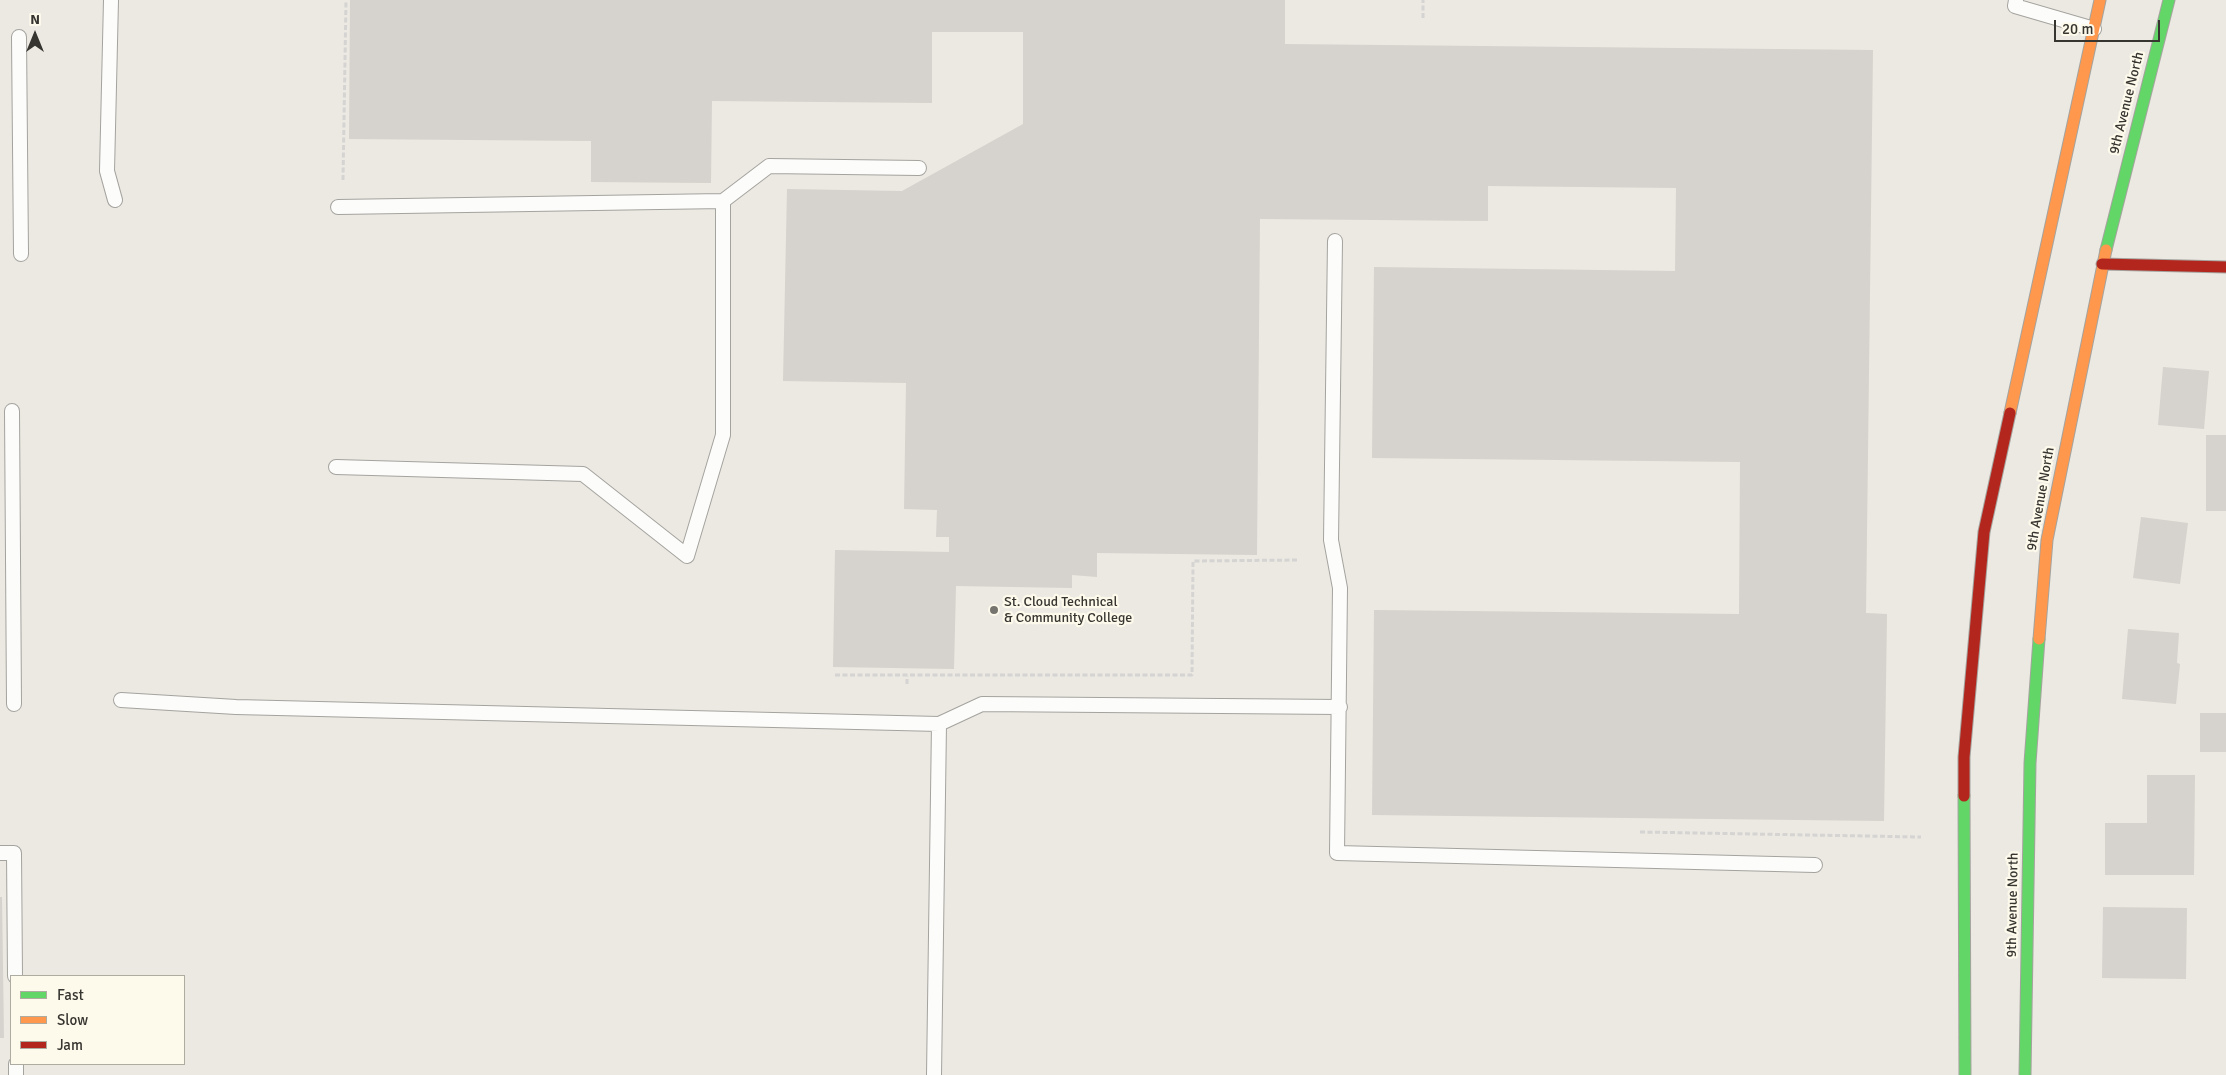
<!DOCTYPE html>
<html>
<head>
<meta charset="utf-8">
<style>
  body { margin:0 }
  #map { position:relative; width:2226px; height:1075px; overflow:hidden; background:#ebe9e2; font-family:Signika,sans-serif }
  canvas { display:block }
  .legend { position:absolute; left:10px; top:975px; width:175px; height:90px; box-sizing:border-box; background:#fdf9eb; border:1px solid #aeaba0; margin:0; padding:6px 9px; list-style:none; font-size:15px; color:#373530 }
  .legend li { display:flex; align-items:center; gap:10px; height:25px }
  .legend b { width:25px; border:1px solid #aeaba0 }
  .north { position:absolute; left:10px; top:10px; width:50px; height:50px; -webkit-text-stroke:4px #fdf9eb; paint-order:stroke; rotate:0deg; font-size:14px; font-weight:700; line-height:20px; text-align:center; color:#373530 }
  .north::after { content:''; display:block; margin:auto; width:18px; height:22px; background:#373530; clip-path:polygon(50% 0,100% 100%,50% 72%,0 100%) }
  .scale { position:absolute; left:2054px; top:20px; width:106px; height:22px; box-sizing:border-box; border:2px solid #373530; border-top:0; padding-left:6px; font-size:15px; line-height:18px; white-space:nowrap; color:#373530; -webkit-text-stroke:4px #fdf9eb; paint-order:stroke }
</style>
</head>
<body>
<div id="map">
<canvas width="2226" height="1075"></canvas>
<ul class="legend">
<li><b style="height:6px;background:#63d668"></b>Fast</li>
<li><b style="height:6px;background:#ff974d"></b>Slow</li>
<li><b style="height:6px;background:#b3261e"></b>Jam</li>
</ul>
<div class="north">N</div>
<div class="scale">20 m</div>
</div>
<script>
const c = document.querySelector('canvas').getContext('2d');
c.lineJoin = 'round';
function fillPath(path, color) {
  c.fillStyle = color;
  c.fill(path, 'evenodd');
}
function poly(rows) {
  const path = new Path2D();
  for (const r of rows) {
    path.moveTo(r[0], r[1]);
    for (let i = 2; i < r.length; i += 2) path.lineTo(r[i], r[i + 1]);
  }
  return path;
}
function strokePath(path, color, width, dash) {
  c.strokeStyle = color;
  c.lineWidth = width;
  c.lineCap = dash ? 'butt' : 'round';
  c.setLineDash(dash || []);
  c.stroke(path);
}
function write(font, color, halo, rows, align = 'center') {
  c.font = font + ' Signika,sans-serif';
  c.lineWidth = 4.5;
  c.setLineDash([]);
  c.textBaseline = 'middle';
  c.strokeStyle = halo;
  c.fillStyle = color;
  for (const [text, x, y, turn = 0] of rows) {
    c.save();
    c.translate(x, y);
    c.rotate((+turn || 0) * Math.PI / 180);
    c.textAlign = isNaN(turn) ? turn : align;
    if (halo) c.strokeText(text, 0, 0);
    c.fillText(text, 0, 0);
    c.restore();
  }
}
const building = poly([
  [350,0,1285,0,1285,44,1873,50,1866,613,1887,614,1884,821,1372,815,1374,610,1739,614,1740,462,1372,458,1374,267,1675,271,1676,188,1488,186,1488,221,1260,219,1257,555,1097,553,1097,577,1072,575,1072,588,956,586,954,669,833,667,835,550,949,552,949,537,936,537,937,510,904,509,906,383,783,381,787,189,902,191,1023,124,1023,32,932,32,932,103,712,101,711,183,591,182,591,141,349,139],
  [2163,367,2209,371,2204,429,2158,425],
  [2206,435,2226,435,2226,511,2206,511],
  [2141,517,2188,523,2180,584,2133,578],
  [2128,629,2179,633,2177,663,2180,664,2176,704,2122,699],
  [2200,713,2226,713,2226,752,2200,752],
  [2147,775,2195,775,2194,875,2105,875,2105,823,2147,823],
  [0,897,2,897,4,1038,0,1038],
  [2103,907,2187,908,2186,979,2102,978]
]);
const path = poly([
  [1423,18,1423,0],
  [343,180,346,0],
  [835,675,1192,675,1193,561,1299,560],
  [907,684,907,676],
  [1640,832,1921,837]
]);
const lane = poly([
  [111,0,107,171,115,200],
  [2016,0,2015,6,2094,29],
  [19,37,21,254],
  [338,207,723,201,769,166,919,168],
  [1335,241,1331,540,1340,588,1337,853,1815,865],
  [12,411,14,704],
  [336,467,583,474,687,556,723,435,723,201],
  [121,700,236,707,939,724,982,704,1340,707],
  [0,853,14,853,15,976],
  [16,1064,16,1075],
  [934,1075,939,724]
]);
const fast = poly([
  [2106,250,2169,0],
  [1964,796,1965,1075],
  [2025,1075,2030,763,2039,639]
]);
const slow = poly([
  [2010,413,2100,0],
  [2039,639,2047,540,2106,250]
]);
const jam = poly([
  [2102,264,2226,267],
  [1964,796,1964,757,1984,532,2010,413]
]);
const markers = [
  [994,610,5,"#76746e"]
];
const streetNames = [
  ["9th Avenue North",2127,103,-76],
  ["9th Avenue North",2041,499,-80],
  ["9th Avenue North",2013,905,-89]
];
const poiNames = [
  ["St. Cloud Technical",1004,602],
  ["& Community College",1004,618]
];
fillPath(building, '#d6d2cd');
strokePath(lane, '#a5a39e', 16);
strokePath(fast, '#a5a39e', 13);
strokePath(slow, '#a5a39e', 13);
strokePath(jam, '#a5a39e', 13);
strokePath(path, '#d5d4d2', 3, [5, 2.5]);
strokePath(lane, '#fcfcfb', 14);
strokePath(fast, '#63d668', 11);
strokePath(slow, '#ff974d', 11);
strokePath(jam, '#b3261e', 11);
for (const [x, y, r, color] of markers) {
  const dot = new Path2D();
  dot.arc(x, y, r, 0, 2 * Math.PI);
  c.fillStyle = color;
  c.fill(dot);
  strokePath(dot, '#fdf9eb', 2);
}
write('14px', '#373530', '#fdf9eb', streetNames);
write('14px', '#373530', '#fdf9eb', poiNames, 'left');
</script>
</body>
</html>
